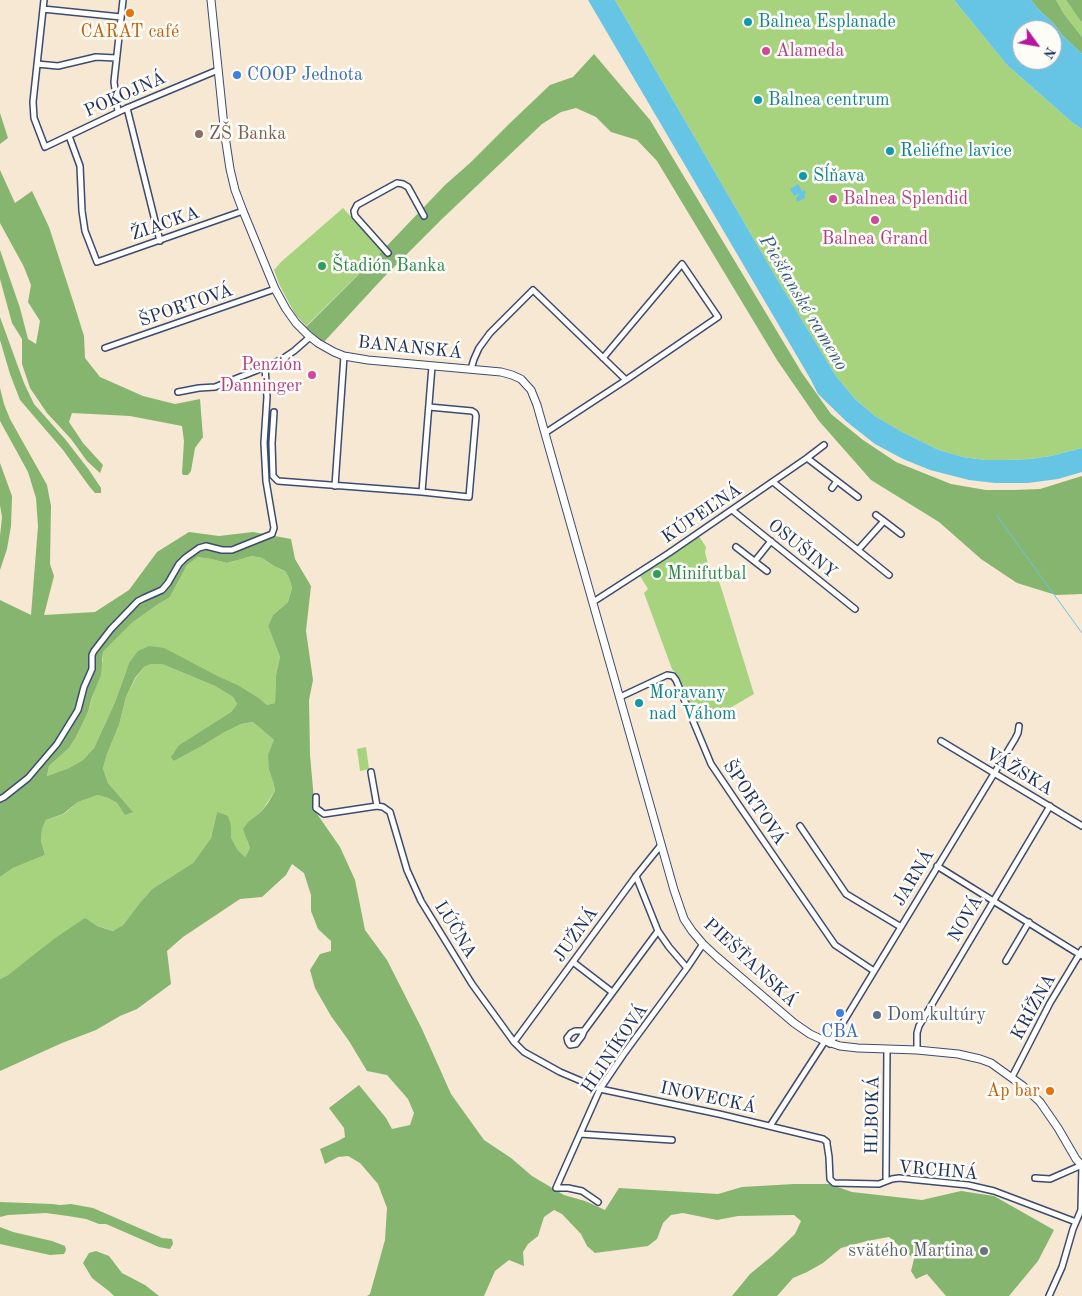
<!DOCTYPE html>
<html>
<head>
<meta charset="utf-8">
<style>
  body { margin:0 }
  #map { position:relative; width:1082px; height:1296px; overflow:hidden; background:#f7e8d3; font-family:"Old Standard TT",serif }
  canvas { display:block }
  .north { position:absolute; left:1012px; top:20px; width:50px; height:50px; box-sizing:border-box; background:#fdfcf7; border:1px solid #a3aaba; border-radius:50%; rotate:122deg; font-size:14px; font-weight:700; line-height:20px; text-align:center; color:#1b2f5e }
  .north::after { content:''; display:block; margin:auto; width:18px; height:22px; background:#b5179e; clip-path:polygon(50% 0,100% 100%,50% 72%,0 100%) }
</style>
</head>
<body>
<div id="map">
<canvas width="1082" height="1296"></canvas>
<div class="north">N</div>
</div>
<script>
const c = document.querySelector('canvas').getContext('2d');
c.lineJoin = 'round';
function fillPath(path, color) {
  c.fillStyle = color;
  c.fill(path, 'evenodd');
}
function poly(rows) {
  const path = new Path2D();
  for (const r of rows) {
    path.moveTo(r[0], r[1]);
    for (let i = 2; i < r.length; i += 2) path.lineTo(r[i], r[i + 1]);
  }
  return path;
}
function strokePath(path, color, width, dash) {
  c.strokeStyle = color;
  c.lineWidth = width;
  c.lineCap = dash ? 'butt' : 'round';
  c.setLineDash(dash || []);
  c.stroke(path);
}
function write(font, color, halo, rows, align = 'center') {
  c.font = font + ' "Old Standard TT",serif';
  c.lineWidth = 5;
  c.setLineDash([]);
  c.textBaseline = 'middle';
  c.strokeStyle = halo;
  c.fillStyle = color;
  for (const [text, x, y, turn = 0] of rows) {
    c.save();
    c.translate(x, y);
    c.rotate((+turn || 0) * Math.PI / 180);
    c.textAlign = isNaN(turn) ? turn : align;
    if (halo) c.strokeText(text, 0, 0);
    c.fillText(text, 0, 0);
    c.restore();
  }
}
const green = poly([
  [615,0,954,0,1007,65,1073,123,1082,129,1082,448,1051,456,1030,459,1007,460,985,460,963,457,939,450,904,433,875,416,855,399,836,376,777,279],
  [1056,0,1066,0,1082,22,1082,37,1064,14],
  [343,208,382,251,306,326,295,314,280,286,274,270,281,262],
  [696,536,699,536,706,547,705,552,708,564,720,584,754,694,720,714,716,711,698,723,678,676,672,669,644,593,648,589,640,576],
  [252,556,262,558,274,566,285,571,289,578,292,588,288,602,273,615,268,626,280,657,276,675,275,703,267,705,259,698,238,685,218,676,187,660,129,663,115,702,94,748,83,760,69,768,47,776,49,766,69,748,76,737,88,712,103,660,103,652,133,622,157,605,170,597,187,565,198,557,211,559,227,563],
  [151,664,162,664,215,686,233,697,237,704,231,712,179,745,174,761,202,746,223,733,241,724,253,722,274,740,269,770,274,785,275,791,261,812,249,821,247,840,250,848,245,857,237,849,230,838,231,826,217,812,211,838,193,863,152,889,139,904,123,925,114,931,97,926,29,959,8,975,0,979,0,877,13,868,45,855,41,841,42,829,46,820,64,814,78,802,98,795,108,798,117,803,125,814,132,811,108,783,103,768,107,754,119,725,126,697,135,679,144,667],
  [366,747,369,769,360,771,357,749]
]);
const forest = poly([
  [1031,0,1056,0,1064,14,1082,37,1082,54,1063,36,1054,24,1039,10],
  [1066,0,1082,0,1082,22,1080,20],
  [594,54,650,120,802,373,831,414,863,440,896,462,951,484,986,490,1013,490,1040,489,1082,476,1082,594,1056,595,1017,583,981,559,939,522,871,480,819,421,777,360,657,161,637,140,611,132,596,117,576,108,561,112,542,124,443,218,384,277,323,343,306,327,382,251,445,185,470,163,510,123,550,85,573,77],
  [0,113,8,138,0,144],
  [0,170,15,203,32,191,49,227,74,304,84,336,85,358,100,377,143,396,175,404,200,399,203,437,195,448,191,471,188,475,183,475,182,473,184,441,182,426,130,416,72,413,69,422,83,443,103,465,100,473,87,461,71,439,47,413,30,388,22,364,22,339,12,323,0,279,0,250,20,308,28,339,36,344,40,321,28,302,31,285,24,267,0,223],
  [0,317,24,383,34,404,65,439,89,470,101,488,101,493,95,493,89,486,63,450,20,400,10,374,0,340],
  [0,388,4,404,10,419,47,485,51,506,50,564,54,576,44,615,95,612,129,590,157,552,189,532,219,536,253,532,291,539,295,559,311,586,306,631,313,680,309,700,310,755,315,811,340,847,355,880,365,930,387,960,422,1029,451,1094,484,1140,511,1158,532,1176,564,1195,585,1201,605,1210,619,1188,718,1194,742,1187,794,1184,829,1184,852,1192,922,1200,961,1191,994,1196,1054,1230,1038,1261,1009,1296,946,1296,927,1274,916,1279,911,1271,914,1259,889,1237,867,1241,841,1248,823,1263,807,1272,793,1278,777,1296,732,1296,750,1274,772,1256,795,1234,801,1221,794,1215,738,1216,717,1220,683,1213,671,1215,663,1223,657,1239,648,1246,595,1253,587,1246,581,1234,562,1214,554,1210,544,1217,538,1236,528,1244,523,1252,524,1266,509,1260,495,1271,484,1296,367,1296,370,1294,385,1240,387,1208,378,1184,360,1163,348,1156,338,1157,325,1164,320,1149,338,1141,345,1137,344,1128,329,1108,359,1085,386,1118,392,1129,410,1125,414,1113,408,1099,387,1075,367,1071,349,1041,331,1016,315,988,310,970,320,954,331,951,331,941,318,929,311,911,311,895,304,873,292,864,286,875,262,897,240,899,183,937,167,951,171,984,137,1009,120,1016,96,1030,62,1043,0,1071,0,979,8,975,54,939,85,918,97,926,113,931,123,925,139,904,152,889,193,863,211,838,217,812,228,816,231,826,231,838,237,849,245,857,250,848,243,829,249,821,261,812,268,803,275,791,274,785,269,770,268,755,274,740,253,722,241,724,223,733,202,746,174,761,171,757,179,745,231,712,237,704,233,697,215,686,162,664,151,664,144,667,135,678,126,697,119,725,107,754,103,768,108,783,133,812,125,815,117,803,108,798,98,795,78,802,63,814,46,820,42,829,41,841,45,855,13,868,0,877,0,600,31,615,38,526,36,498,28,472,0,421],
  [252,556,262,558,274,566,285,571,289,578,292,588,288,602,273,615,268,626,280,657,276,675,275,703,267,705,259,698,238,685,218,676,164,648,149,646,138,651,129,663,115,702,94,748,83,760,69,768,47,776,49,766,69,748,76,737,88,712,92,697,101,675,103,652,133,622,157,605,170,597,187,565,198,557,211,559,227,563],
  [0,463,12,496,11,526,7,549,0,570,0,536,2,517,0,505],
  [0,1202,52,1204,60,1205,71,1204,93,1208,162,1238,172,1239,173,1244,170,1249,159,1247,106,1224,99,1224,86,1219,68,1216,46,1213,8,1215,0,1217],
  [0,1227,13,1232,52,1241,65,1246,66,1250,64,1254,50,1255,0,1244],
  [96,1251,109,1256,122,1273,145,1285,159,1296,114,1296,110,1292,92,1278,83,1263,89,1253]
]);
const water = poly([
  [588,0,615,0,777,279,836,376,855,399,875,416,904,433,939,450,963,457,985,460,1007,460,1030,459,1051,456,1082,448,1082,472,1058,479,1028,483,995,483,969,480,930,470,903,459,875,444,847,422,818,394,811,380],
  [954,0,1031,0,1039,10,1054,24,1063,36,1082,54,1082,129,1073,123,1007,65],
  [1022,30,1052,30,1052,60,1022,60],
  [798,184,802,191,805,190,806,193,804,194,805,198,797,202,796,198,800,194,798,194,794,196,790,189]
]);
const stream = poly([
  [997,516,1082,633]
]);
const minor = poly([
  [44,0,33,102,34,118,45,147,127,108,218,70],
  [43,9,121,17],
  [37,64,58,66,96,57,116,58],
  [127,108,160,241],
  [118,112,114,82,123,0],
  [69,136,80,166,82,211,85,231,97,262,243,211],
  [388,253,355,216,354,211,357,205,397,183,403,184,408,187,424,216],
  [105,348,275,289],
  [603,358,682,264,718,317,626,380],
  [471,369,474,359,479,348,490,333,533,290,626,380,545,433],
  [178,392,199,388,215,387,265,367,282,359,294,351,310,337],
  [274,412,272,443,273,476,278,481,422,492,469,497,476,416,475,413,472,411,429,407],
  [807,458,858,497],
  [773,482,889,575],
  [335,486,344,356],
  [832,488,837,481],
  [422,492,432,366],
  [732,510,855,609],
  [884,521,901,534],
  [736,547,767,571],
  [858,550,884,521,876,515],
  [755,561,771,541],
  [593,602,669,553,807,458,824,445],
  [620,697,667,675,673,676,676,680,711,764,738,804,835,945,874,971],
  [941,741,1082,826],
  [371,772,377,806],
  [316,797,316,808,324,814,377,806,383,807,390,812,407,870,421,901,472,984,514,1042,524,1052,560,1072,600,1089,719,1114,823,1139,827,1142,827,1144,829,1157,830,1179,834,1183,879,1184,892,1179,899,1178,968,1185,994,1191,1076,1222],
  [0,799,4,797,28,778,57,744,78,710,84,687,92,669,92,655,94,651,111,629,138,601,144,598,162,590,168,583,179,564,185,558,199,548,206,546,222,550,232,550,272,534,274,528,266,481,264,443,267,397,265,367],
  [800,826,846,894,901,927],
  [937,866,1082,956],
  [636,876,658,931,669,947,687,968],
  [1006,961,1029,922],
  [573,962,612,992],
  [584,1031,582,1036,576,1044,570,1045,568,1042,567,1038,571,1033,575,1031,584,1031,658,931],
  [514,1042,636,876,661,845],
  [830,1044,1015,739,1018,733,1019,726],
  [917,1050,917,1033,919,1026,1050,806],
  [1012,1077,1050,1003,1082,950],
  [770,1126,825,1041],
  [580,1134,672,1140],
  [1035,1178,1050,1179,1082,1165],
  [887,1181,886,1178,887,1049],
  [598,1202,582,1191,568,1188,556,1188,600,1089,623,1055,687,968,703,944],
  [1049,1296,1062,1267,1073,1229,1081,1210,1082,1163]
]);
const secondary = poly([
  [211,0,225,136,230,169,235,190,243,211,275,289,286,309,296,323,308,335,318,343,334,352,344,356,368,360,501,372,512,375,521,379,531,390,537,405,674,890,684,919,692,931,703,944,717,957,794,1023,810,1034,825,1041,840,1046,858,1048,917,1050,958,1054,980,1059,991,1063,1023,1086,1040,1102,1058,1128,1076,1159,1082,1166]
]);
const markers = [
  [130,13,5,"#e8710a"],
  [748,22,5,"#0f9aa8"],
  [766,51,5,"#d1479c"],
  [237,75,5,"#3f7fe0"],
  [758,100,5,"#0f9aa8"],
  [199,134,5,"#8d6e63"],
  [890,151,5,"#0f9aa8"],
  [803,176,5,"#0f9aa8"],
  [833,199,5,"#d1479c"],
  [875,220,5,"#d1479c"],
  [322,266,5,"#2e9e5b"],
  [312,375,5,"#d1479c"],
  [657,574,5,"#2e9e5b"],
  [639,703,5,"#0f9aa8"],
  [840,1013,5,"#3f7fe0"],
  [877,1015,5,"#5c6f8a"],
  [1050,1091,5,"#e8710a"],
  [984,1251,5,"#6b7280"]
];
const cultureNames = [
  ["Balnea Esplanade",758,22],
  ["Balnea centrum",768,100],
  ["Reliéfne lavice",900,151],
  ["Sĺňava",813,176],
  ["Moravany",649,693],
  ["nad Váhom",649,714]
];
const foodNames = [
  ["CARAT café",130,32],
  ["Ap bar",1040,1091,"right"]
];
const hotelNames = [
  ["Alameda",776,51],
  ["Balnea Splendid",843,199],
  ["Balnea Grand",875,239,"center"],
  ["Penzión",302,365,"right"],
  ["Danninger",302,386,"right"]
];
const shopNames = [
  ["COOP Jednota",247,75],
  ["CBA",840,1032,"center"]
];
const streetNames = [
  ["POKOJNÁ",125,95,-24],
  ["ŽIACKA",165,224,-19],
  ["ŠPORTOVÁ",186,306,-19],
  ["BANANSKÁ",410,348,6],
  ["KÚPEĽNÁ",702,514,-34],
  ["OSUŠINY",802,549,39],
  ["VÁŽSKA",1019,772,31],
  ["ŠPORTOVÁ",754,803,56],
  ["JARNÁ",914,878,-59],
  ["NOVÁ",966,919,-59],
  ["LÚČNA",455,930,58],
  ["JUŽNÁ",576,935,-54],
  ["PIEŠŤANSKÁ",750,963,43],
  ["KRÍŽNA",1034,1007,-61],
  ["HLINÍKOVÁ",615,1049,-56],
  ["INOVECKÁ",708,1098,12],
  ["HLBOKÁ",873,1115,-89],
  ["VRCHNÁ",938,1171,5]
];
const educationNames = [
  ["ZŠ Banka",209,134]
];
const leisureNames = [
  ["Štadión Banka",332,266],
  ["Minifutbal",667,574]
];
const serviceNames = [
  ["Dom kultúry",887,1015]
];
const worshipNames = [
  ["svätého Martina",974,1251]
];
const waterNames = [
  ["Piešťanské rameno",803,303,59]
];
fillPath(green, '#a7d37f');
fillPath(forest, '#85b56e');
fillPath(water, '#66c5e4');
strokePath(stream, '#66c5e4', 1);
strokePath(minor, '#3c4b70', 8);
strokePath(secondary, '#3c4b70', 9);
strokePath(minor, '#fff', 5);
strokePath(secondary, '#fff', 7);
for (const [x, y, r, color] of markers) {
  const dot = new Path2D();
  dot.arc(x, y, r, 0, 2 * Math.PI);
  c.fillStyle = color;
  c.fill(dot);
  strokePath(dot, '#fdfcf7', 2);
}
write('18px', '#0d838f', '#fdfcf7', cultureNames, 'left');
write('18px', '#c56008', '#fdfcf7', foodNames);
write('18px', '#b23c85', '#fdfcf7', hotelNames, 'left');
write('18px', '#366cbe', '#fdfcf7', shopNames, 'left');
write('18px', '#1b2f5e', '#fdfcf7', streetNames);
write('18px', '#785e54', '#fdfcf7', educationNames, 'left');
write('18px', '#27864d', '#fdfcf7', leisureNames, 'left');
write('18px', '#4e5e75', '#fdfcf7', serviceNames, 'left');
write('18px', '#5b616d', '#fdfcf7', worshipNames, 'right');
write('italic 19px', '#325c86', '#fdfcf7', waterNames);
</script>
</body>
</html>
